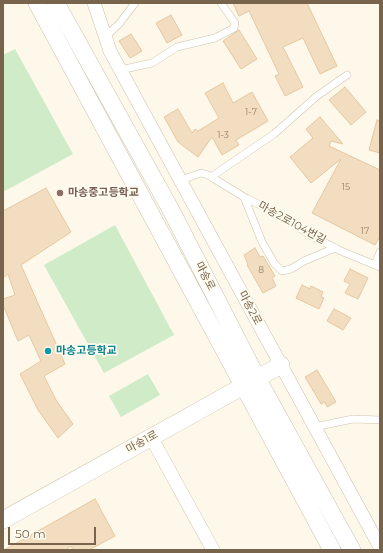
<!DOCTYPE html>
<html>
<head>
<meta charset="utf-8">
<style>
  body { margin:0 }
  #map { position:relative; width:383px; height:553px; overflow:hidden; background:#fdf8e9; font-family:Montserrat,sans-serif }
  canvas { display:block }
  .frame { position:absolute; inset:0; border:4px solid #78634c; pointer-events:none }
  .scale { position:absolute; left:8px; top:527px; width:88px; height:18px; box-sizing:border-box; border:2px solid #78634c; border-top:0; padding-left:5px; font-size:12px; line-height:14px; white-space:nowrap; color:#78634c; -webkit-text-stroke:3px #fffcf0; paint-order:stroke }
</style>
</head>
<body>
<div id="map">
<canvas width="383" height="553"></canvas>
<div class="frame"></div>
<div class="scale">50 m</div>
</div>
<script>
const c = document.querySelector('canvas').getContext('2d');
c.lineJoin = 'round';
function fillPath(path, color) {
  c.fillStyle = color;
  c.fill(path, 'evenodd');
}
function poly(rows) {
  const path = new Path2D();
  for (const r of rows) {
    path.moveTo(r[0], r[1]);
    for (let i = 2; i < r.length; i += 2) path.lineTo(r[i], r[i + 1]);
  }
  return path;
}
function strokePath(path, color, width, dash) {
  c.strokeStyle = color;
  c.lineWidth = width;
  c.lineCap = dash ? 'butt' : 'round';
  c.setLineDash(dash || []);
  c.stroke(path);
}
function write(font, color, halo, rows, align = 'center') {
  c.font = font + ' Montserrat,"Noto Sans KR",sans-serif';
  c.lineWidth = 3.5;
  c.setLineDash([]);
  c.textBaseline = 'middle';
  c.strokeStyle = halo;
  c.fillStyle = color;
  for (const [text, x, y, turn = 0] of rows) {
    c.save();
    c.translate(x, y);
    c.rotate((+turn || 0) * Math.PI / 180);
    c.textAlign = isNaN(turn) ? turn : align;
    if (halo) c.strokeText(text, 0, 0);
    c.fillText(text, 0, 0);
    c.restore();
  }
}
const green = poly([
  [15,49,73,154,3,192,3,55],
  [115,225,174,335,104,373,44,265],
  [148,374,160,395,121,417,109,396]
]);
const building = poly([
  [233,3,307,3,337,66,320,74,303,38,283,47,303,87,285,96,275,76,279,74,249,11,239,16,233,3],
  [171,15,182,35,167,43,156,23,171,15],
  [239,30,257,59,241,69,223,41,239,30],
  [131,34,142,51,130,58,119,41,131,34],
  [223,83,233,103,252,92,268,121,236,140,239,145,222,155,212,137,198,157,178,142,164,117,178,109,192,133,195,129,198,131,219,118,205,93,223,83],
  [345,87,366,112,351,125,329,100,345,87],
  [320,117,343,144,331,141,329,146,380,170,380,236,375,245,312,213,341,159,311,183,290,157,313,138,306,129,320,117],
  [377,120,380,121,380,153,369,150,377,120],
  [46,188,71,232,21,265,65,364,44,376,56,400,73,424,58,438,38,410,20,374,41,361,29,335,18,341,3,305,3,299,15,295,8,274,3,278,3,211,46,188],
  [255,248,260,257,263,256,275,276,272,278,276,286,263,293,247,265,248,264,244,255,255,248],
  [350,269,368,278,358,299,345,293,350,284,344,281,350,269],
  [302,285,310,289,311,286,323,292,321,297,324,298,319,309,296,298,302,285],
  [334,309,351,318,343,330,327,321,334,309],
  [317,370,336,402,327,407,325,402,321,404,305,377,317,370],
  [95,499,115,536,89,550,73,550,71,546,65,550,4,550,95,499]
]);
const service = poly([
  [105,37,119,24,135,3],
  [120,70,152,63,177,47,215,38,234,28,235,23,221,3],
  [211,177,274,134,317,96,347,75],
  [181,180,201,173,208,175,244,197,278,214,310,235,341,251,380,267],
  [244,197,262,242,274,263,282,271,291,269,304,261,335,248],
  [375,265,380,252],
  [314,427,353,419,380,420]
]);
const minor = poly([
  [94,3,110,51,380,547],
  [151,437,213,550]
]);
const tertiary = poly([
  [37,3,332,550],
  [56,3,172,212,257,378,352,550],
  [3,520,281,365]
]);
const markers = [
  [60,193,4,"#8d6e63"],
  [48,351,4,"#0f9aa8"]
];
const numberNames = [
  ["1-7",251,112],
  ["1-3",223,135],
  ["15",346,187],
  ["17",365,231],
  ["8",261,270]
];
const educationNames = [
  ["마송중고등학교",68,193]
];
const streetNames = [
  ["마송2로104번길",292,223,29],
  ["마송로",205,276,63],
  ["마송2로",250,308,62],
  ["마송1로",142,442,-29]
];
const cultureNames = [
  ["마송고등학교",56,351]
];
fillPath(green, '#cfebc7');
fillPath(building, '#f2ddc0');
strokePath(building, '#e5c7a0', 1);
strokePath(service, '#cfc2ae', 8);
strokePath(minor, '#cfc2ae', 14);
strokePath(tertiary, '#cfc2ae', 18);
strokePath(service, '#fff', 7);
strokePath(minor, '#fff', 13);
strokePath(tertiary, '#fff', 17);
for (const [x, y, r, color] of markers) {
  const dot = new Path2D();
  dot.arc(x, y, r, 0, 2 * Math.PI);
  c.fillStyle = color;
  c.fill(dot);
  strokePath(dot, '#fffcf0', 1.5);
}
write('9px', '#968269', null, numberNames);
write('bold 11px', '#785e54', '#fffcf0', educationNames, 'left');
write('11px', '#78634c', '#fffcf0', streetNames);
write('bold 11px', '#0d838f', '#fffcf0', cultureNames, 'left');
</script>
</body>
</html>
